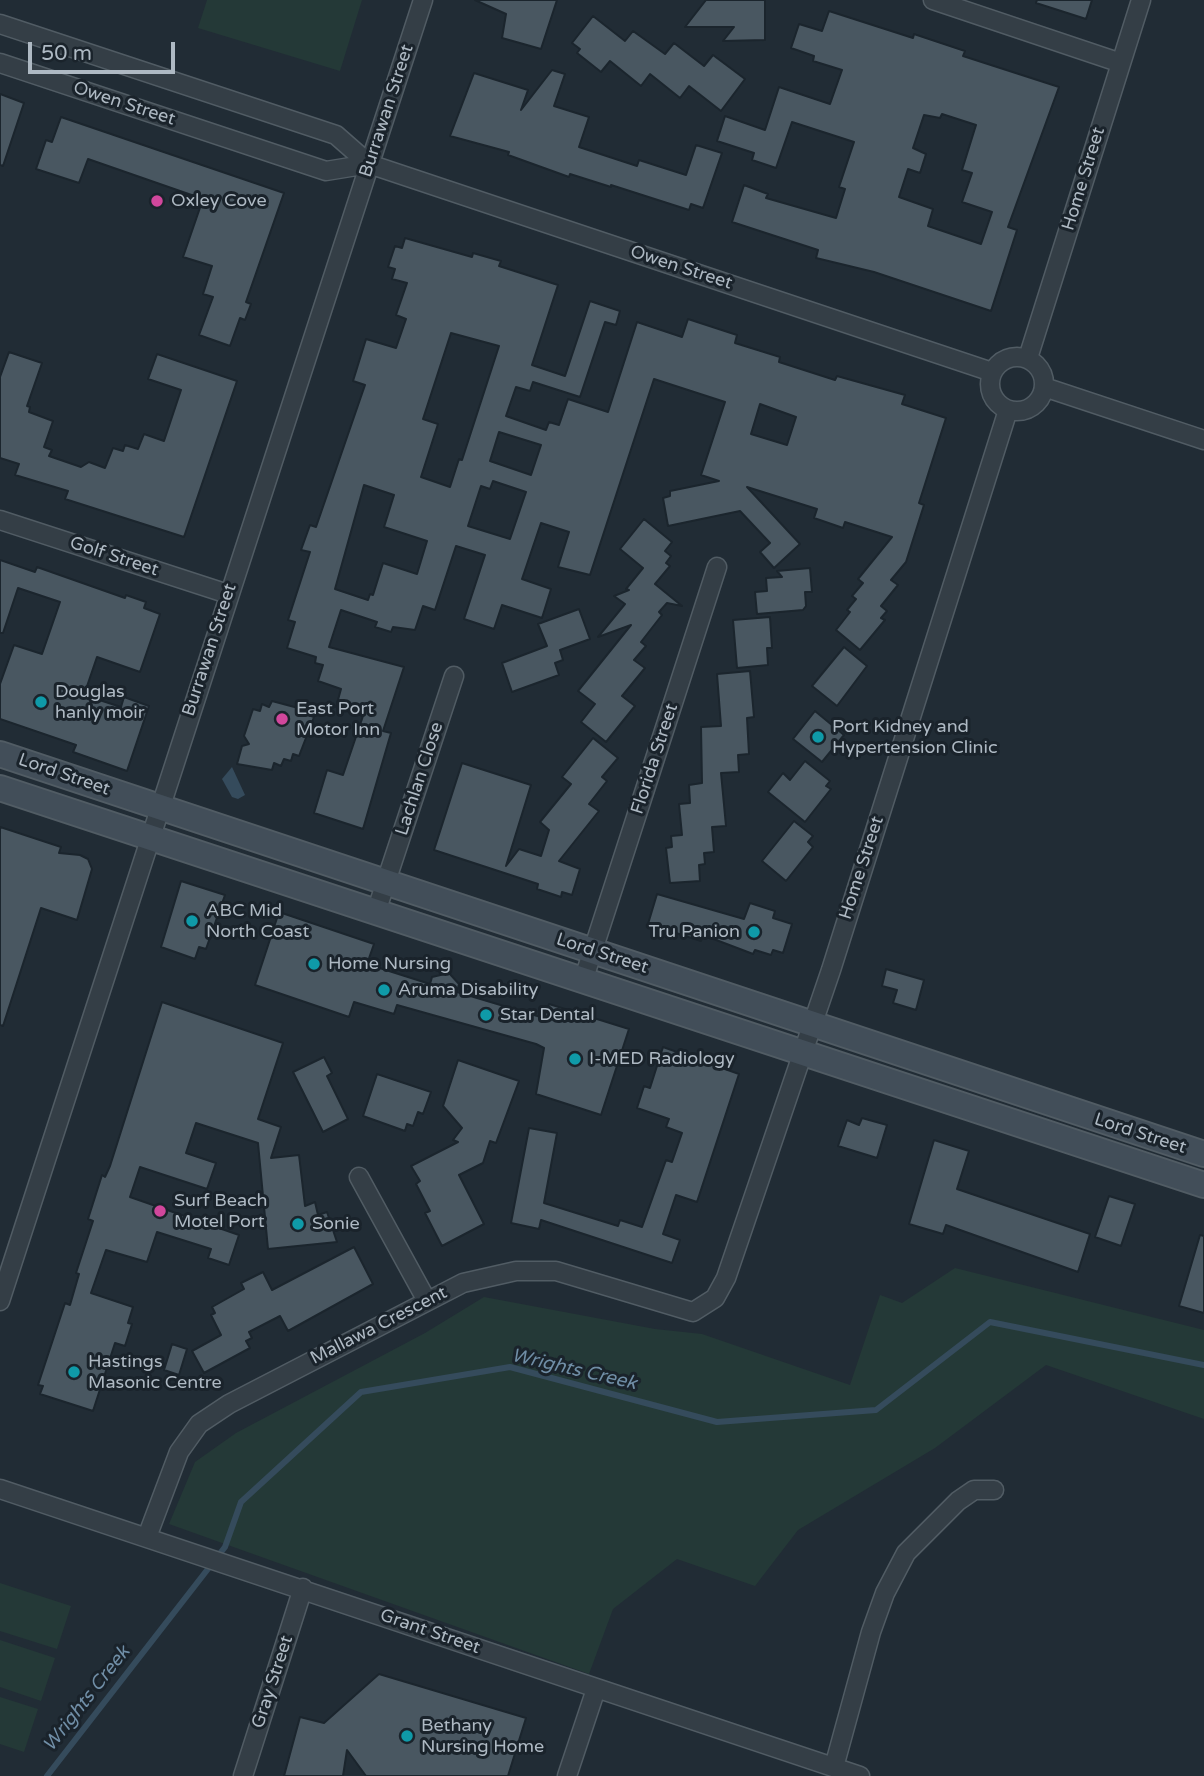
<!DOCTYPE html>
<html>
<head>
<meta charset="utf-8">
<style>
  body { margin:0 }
  #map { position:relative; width:1204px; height:1776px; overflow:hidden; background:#212c35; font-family:"Varela Round",sans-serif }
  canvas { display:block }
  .scale { position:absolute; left:28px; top:42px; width:147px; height:32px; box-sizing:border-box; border:4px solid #aeb9c3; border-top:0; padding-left:9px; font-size:21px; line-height:24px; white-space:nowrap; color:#aeb9c3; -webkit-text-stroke:5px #1a232b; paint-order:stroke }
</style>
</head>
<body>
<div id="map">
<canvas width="1204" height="1776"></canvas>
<div class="scale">50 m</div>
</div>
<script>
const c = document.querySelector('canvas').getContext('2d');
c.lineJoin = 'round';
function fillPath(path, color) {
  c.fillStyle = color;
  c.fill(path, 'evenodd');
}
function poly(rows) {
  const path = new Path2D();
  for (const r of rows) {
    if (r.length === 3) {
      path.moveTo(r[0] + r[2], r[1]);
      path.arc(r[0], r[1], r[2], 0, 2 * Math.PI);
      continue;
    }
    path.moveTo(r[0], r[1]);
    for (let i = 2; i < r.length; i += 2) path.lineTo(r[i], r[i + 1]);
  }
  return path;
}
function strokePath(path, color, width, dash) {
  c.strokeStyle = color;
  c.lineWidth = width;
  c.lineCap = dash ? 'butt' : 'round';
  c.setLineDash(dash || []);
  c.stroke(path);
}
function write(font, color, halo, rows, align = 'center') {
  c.font = font + ' "Varela Round",sans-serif';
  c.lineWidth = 6;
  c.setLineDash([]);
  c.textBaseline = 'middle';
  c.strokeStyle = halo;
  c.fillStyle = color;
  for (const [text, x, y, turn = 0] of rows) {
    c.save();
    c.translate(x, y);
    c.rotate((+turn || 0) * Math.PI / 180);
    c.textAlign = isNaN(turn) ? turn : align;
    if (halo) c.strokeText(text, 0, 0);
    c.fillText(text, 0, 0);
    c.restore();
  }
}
const green = poly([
  [207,0,362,0,340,71,198,28],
  [955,1268,1204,1330,1204,1419,1046,1365,935,1448,798,1530,755,1586,677,1559,613,1609,589,1674,169,1524,195,1462,236,1433,425,1333,484,1297,655,1329,702,1334,850,1385,880,1295,902,1303],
  [0,1583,71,1606,57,1649,0,1631],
  [0,1640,55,1658,41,1701,0,1687],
  [0,1697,38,1709,24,1752,0,1744]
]);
const water = poly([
  [232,767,245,795,238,799,232,797,222,779]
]);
const stream = poly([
  [47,1776,225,1547,241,1502,361,1392,510,1367,717,1422,876,1410,990,1322,1204,1365]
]);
const building = poly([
  [475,0,557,0,541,49,502,38,506,14,475,0],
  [706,0,765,0,765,40,723,41,734,27,685,27,706,0],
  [1037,0,1092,0,1086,19,1036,3,1037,0],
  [829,11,913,38,914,34,965,51,963,56,1059,87,1008,227,1017,230,991,311,874,272,816,258,818,250,732,222,744,185,768,194,766,198,836,218,845,189,839,187,854,142,792,122,776,168,752,160,754,153,717,141,725,116,765,130,779,87,830,104,842,70,813,61,814,56,791,48,799,24,822,31,829,11],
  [942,114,976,125,962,170,972,173,962,202,992,212,981,244,928,226,933,209,899,197,908,169,920,173,926,154,913,148,924,115,940,118,942,114],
  [593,16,625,41,633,31,665,54,674,43,704,66,713,55,745,79,721,111,689,86,680,98,650,74,641,86,610,61,601,72,577,53,580,49,572,43,593,16],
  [552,70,565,74,554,106,589,117,579,147,637,166,639,160,686,175,696,145,722,153,703,208,691,204,689,210,611,185,611,187,570,174,569,177,508,155,509,152,450,136,474,73,528,90,521,110,552,70],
  [0,94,24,103,3,166,0,165,0,94],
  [61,117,284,193,246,302,251,304,245,320,240,318,230,346,199,335,213,297,203,294,212,266,183,257,203,199,88,159,79,183,36,169,46,140,52,142,61,117],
  [405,238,472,257,473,253,501,261,499,266,558,285,532,365,565,376,590,301,620,311,616,325,605,322,580,397,533,382,530,391,516,387,506,416,546,430,549,422,559,425,568,399,608,412,637,322,682,337,688,319,737,335,735,343,780,357,779,362,835,380,837,376,905,395,902,404,946,418,919,503,924,505,906,562,891,580,898,585,881,606,887,611,881,618,885,620,860,650,836,630,850,612,847,610,856,599,852,596,863,583,858,579,892,537,845,522,843,528,814,518,817,509,747,487,800,544,774,568,760,552,770,543,740,511,668,526,663,498,670,496,670,491,719,481,701,475,725,402,654,379,590,575,558,567,569,532,541,523,522,579,551,589,542,618,502,605,494,629,464,619,485,555,456,546,435,610,423,606,415,630,393,627,391,632,375,627,377,622,341,610,329,647,404,667,383,731,391,733,363,829,314,813,327,770,343,775,363,716,336,707,341,689,318,681,323,665,315,663,316,657,287,648,295,622,288,620,310,552,301,550,310,525,316,527,365,385,353,381,366,339,396,348,406,319,396,315,407,283,392,279,395,269,388,267,395,246,402,248,405,238],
  [451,333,499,346,462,460,459,459,450,487,421,477,438,424,423,419,451,333],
  [760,404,796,417,787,445,751,434,760,404],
  [499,432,541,445,531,475,490,461,499,432],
  [493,481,526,492,510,539,468,526,481,486,490,489,493,481],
  [364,485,394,495,384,527,427,541,417,574,383,563,373,595,370,594,368,600,335,589,364,485],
  [9,352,42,363,27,406,30,407,29,412,53,421,44,447,52,450,49,456,81,467,89,462,105,468,113,448,123,451,125,445,138,449,144,434,164,441,181,390,148,379,157,354,237,381,184,537,65,499,68,491,15,475,19,464,0,458,0,377,9,352],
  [644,519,672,542,665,551,671,556,666,563,670,566,655,584,682,606,667,603,659,612,662,615,641,642,646,646,634,660,645,668,622,696,635,706,606,742,581,722,595,704,578,691,631,625,598,637,625,604,614,596,629,590,626,589,643,568,620,549,644,519],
  [0,560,35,572,37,567,125,598,126,595,146,602,144,608,160,614,140,672,97,657,84,695,121,707,124,697,149,706,127,771,73,752,76,745,0,719,0,684,14,645,42,654,60,602,18,588,3,633,0,633,0,560],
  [810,568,812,592,805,592,806,606,803,610,757,614,755,592,767,591,766,578,782,577,777,571,810,568],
  [579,609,590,639,560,650,563,660,555,663,559,675,512,692,502,663,547,646,538,624,579,609],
  [770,617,772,648,767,648,768,665,737,668,733,620,770,617],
  [844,647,867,666,837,706,812,686,844,647],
  [750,671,754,717,747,718,749,754,738,755,739,772,721,773,726,826,712,827,714,852,704,853,705,864,699,865,700,881,670,883,666,848,672,847,671,836,682,835,679,804,690,803,689,785,702,783,701,727,721,726,717,674,750,671],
  [272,701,302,709,303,713,314,717,299,756,293,754,291,761,284,759,281,766,274,763,272,770,237,764,242,746,249,744,244,736,253,709,260,711,262,704,269,707,272,701],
  [815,711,844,735,822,762,793,739,815,711],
  [593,738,618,758,602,777,607,781,589,804,599,811,559,861,580,869,572,895,562,892,561,897,537,889,538,884,434,850,462,763,531,785,506,866,519,849,541,856,549,830,540,822,571,784,562,777,593,738],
  [805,761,830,781,826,786,831,789,805,822,768,792,783,773,790,780,805,761],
  [794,821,813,836,808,842,813,847,786,881,762,861,794,821],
  [0,827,61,847,59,853,80,855,88,859,92,869,77,920,41,908,3,1026,0,1025,0,827],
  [181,881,225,895,206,949,199,947,195,959,161,947,181,881],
  [657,894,744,919,750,903,775,911,773,918,792,924,783,953,773,950,771,955,755,950,753,954,703,935,701,941,648,924,657,894],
  [279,912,374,944,367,964,430,984,432,977,449,973,459,984,457,992,544,1018,549,1004,629,1029,601,1115,536,1094,544,1048,536,1044,397,1005,394,1014,354,1002,349,1017,255,985,279,912],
  [886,969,924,980,916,1010,893,1003,897,990,882,986,886,969],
  [162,1002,283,1043,258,1119,281,1127,271,1158,299,1155,305,1206,315,1202,318,1215,327,1212,337,1242,268,1249,258,1143,196,1123,186,1153,216,1163,207,1189,140,1167,130,1197,239,1235,229,1265,208,1258,211,1249,157,1232,147,1262,106,1250,91,1293,133,1307,128,1323,132,1324,125,1346,115,1343,93,1411,40,1394,43,1386,38,1385,65,1303,70,1305,79,1274,76,1273,93,1221,88,1219,102,1175,105,1177,110,1166,162,1002],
  [663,1047,739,1074,697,1202,676,1195,663,1234,680,1240,672,1263,541,1220,539,1229,511,1223,529,1128,557,1133,544,1203,618,1226,620,1220,642,1227,666,1160,672,1162,682,1133,666,1127,669,1119,637,1108,644,1086,650,1088,663,1047],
  [324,1057,332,1073,327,1076,348,1119,323,1132,293,1072,324,1057],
  [458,1060,519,1081,496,1143,490,1141,483,1163,459,1175,484,1224,442,1246,425,1213,430,1211,416,1184,420,1181,411,1166,458,1142,453,1140,462,1128,443,1106,458,1060],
  [377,1074,431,1092,423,1114,418,1112,413,1126,407,1124,405,1131,363,1116,377,1074],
  [862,1118,887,1125,877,1158,838,1146,847,1120,859,1125,862,1118],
  [934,1140,969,1151,957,1189,1090,1234,1078,1272,946,1225,943,1234,909,1224,934,1140],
  [1109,1196,1135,1204,1121,1246,1095,1237,1109,1196],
  [1200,1235,1204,1236,1204,1313,1179,1306,1200,1235],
  [354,1247,373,1284,288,1331,280,1316,249,1332,252,1338,246,1341,250,1348,204,1373,192,1351,221,1335,211,1315,215,1313,212,1307,244,1289,241,1283,263,1272,272,1290,354,1247],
  [172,1344,187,1349,179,1375,164,1370,172,1344],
  [379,1674,526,1718,508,1776,366,1776,347,1750,343,1776,284,1776,300,1717,324,1723,379,1674]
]);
const street = poly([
  [933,0,1121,63],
  [0,24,336,135,369,164,992,372],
  [0,63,326,171,369,164],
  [1017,384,27],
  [1028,358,1141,0],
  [1044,387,1204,440],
  [0,520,228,594],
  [376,912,454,676],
  [583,981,717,567],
  [359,1177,427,1301],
  [0,1301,423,0],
  [0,1489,860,1776],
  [147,1537,179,1452,199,1424,229,1404,463,1283,516,1271,556,1271,693,1312,715,1298,726,1278,831,970,1008,410],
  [834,1767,871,1632,885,1593,906,1553,958,1501,974,1490,994,1490],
  [243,1776,303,1588],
  [567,1776,596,1689]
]);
const secondary = poly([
  [0,754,1204,1154],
  [0,788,1204,1185]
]);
const markers = [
  [157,201,7,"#d1479c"],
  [41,702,7,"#0f9aa8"],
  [282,719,7,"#d1479c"],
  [818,737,7,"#0f9aa8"],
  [192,921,7,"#0f9aa8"],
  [754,932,7,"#0f9aa8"],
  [314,964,7,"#0f9aa8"],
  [384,990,7,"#0f9aa8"],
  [486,1015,7,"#0f9aa8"],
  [575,1059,7,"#0f9aa8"],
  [160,1211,7,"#d1479c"],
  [298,1224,7,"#0f9aa8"],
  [74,1372,7,"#0f9aa8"],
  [407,1736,7,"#0f9aa8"]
];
const streetNames = [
  ["Owen Street",124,104,18],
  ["Burrawan Street",387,111,-72],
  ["Home Street",1084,179,-73],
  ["Owen Street",681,268,18],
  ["Golf Street",114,557,18],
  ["Burrawan Street",210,650,-72],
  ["Florida Street",655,759,-72],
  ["Lord Street",64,775,19],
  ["Lachlan Close",420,779,-72],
  ["Home Street",862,868,-72],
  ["Lord Street",602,954,18],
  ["Lord Street",1140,1134,18],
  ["Mallawa Crescent",379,1326,-27],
  ["Grant Street",430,1632,19],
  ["Gray Street",273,1682,-72]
];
const poiNames = [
  ["Oxley Cove",171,201],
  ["Douglas",55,692],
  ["hanly moir",55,713],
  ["East Port",296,709],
  ["Motor Inn",296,730],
  ["Port Kidney and",832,727],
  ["Hypertension Clinic",832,748],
  ["ABC Mid",206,911],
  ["North Coast",206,932],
  ["Tru Panion",740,932,"right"],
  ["Home Nursing",328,964],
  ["Aruma Disability",398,990],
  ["Star Dental",500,1015],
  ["I-MED Radiology",589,1059],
  ["Surf Beach",174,1201],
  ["Motel Port",174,1222],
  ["Sonie",312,1224],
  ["Hastings",88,1362],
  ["Masonic Centre",88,1383],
  ["Bethany",421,1726],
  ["Nursing Home",421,1747]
];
const waterNames = [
  ["Wrights Creek",574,1370,13],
  ["Wrights Creek",87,1699,-52]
];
fillPath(green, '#243937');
fillPath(water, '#354b5c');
strokePath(stream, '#354b5c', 6);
fillPath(building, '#495761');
strokePath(building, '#1b252d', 2);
strokePath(street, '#515c64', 21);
strokePath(secondary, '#515c64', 28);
strokePath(street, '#343e46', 18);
strokePath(secondary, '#424e59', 24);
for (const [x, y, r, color] of markers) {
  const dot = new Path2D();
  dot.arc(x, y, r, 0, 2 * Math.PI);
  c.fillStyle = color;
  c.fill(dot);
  strokePath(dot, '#1a232b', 2.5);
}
write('18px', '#aeb9c3', '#1a232b', streetNames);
write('18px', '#aeb9c3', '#1a232b', poiNames, 'left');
write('italic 19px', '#708ea6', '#1a232b', waterNames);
</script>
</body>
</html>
